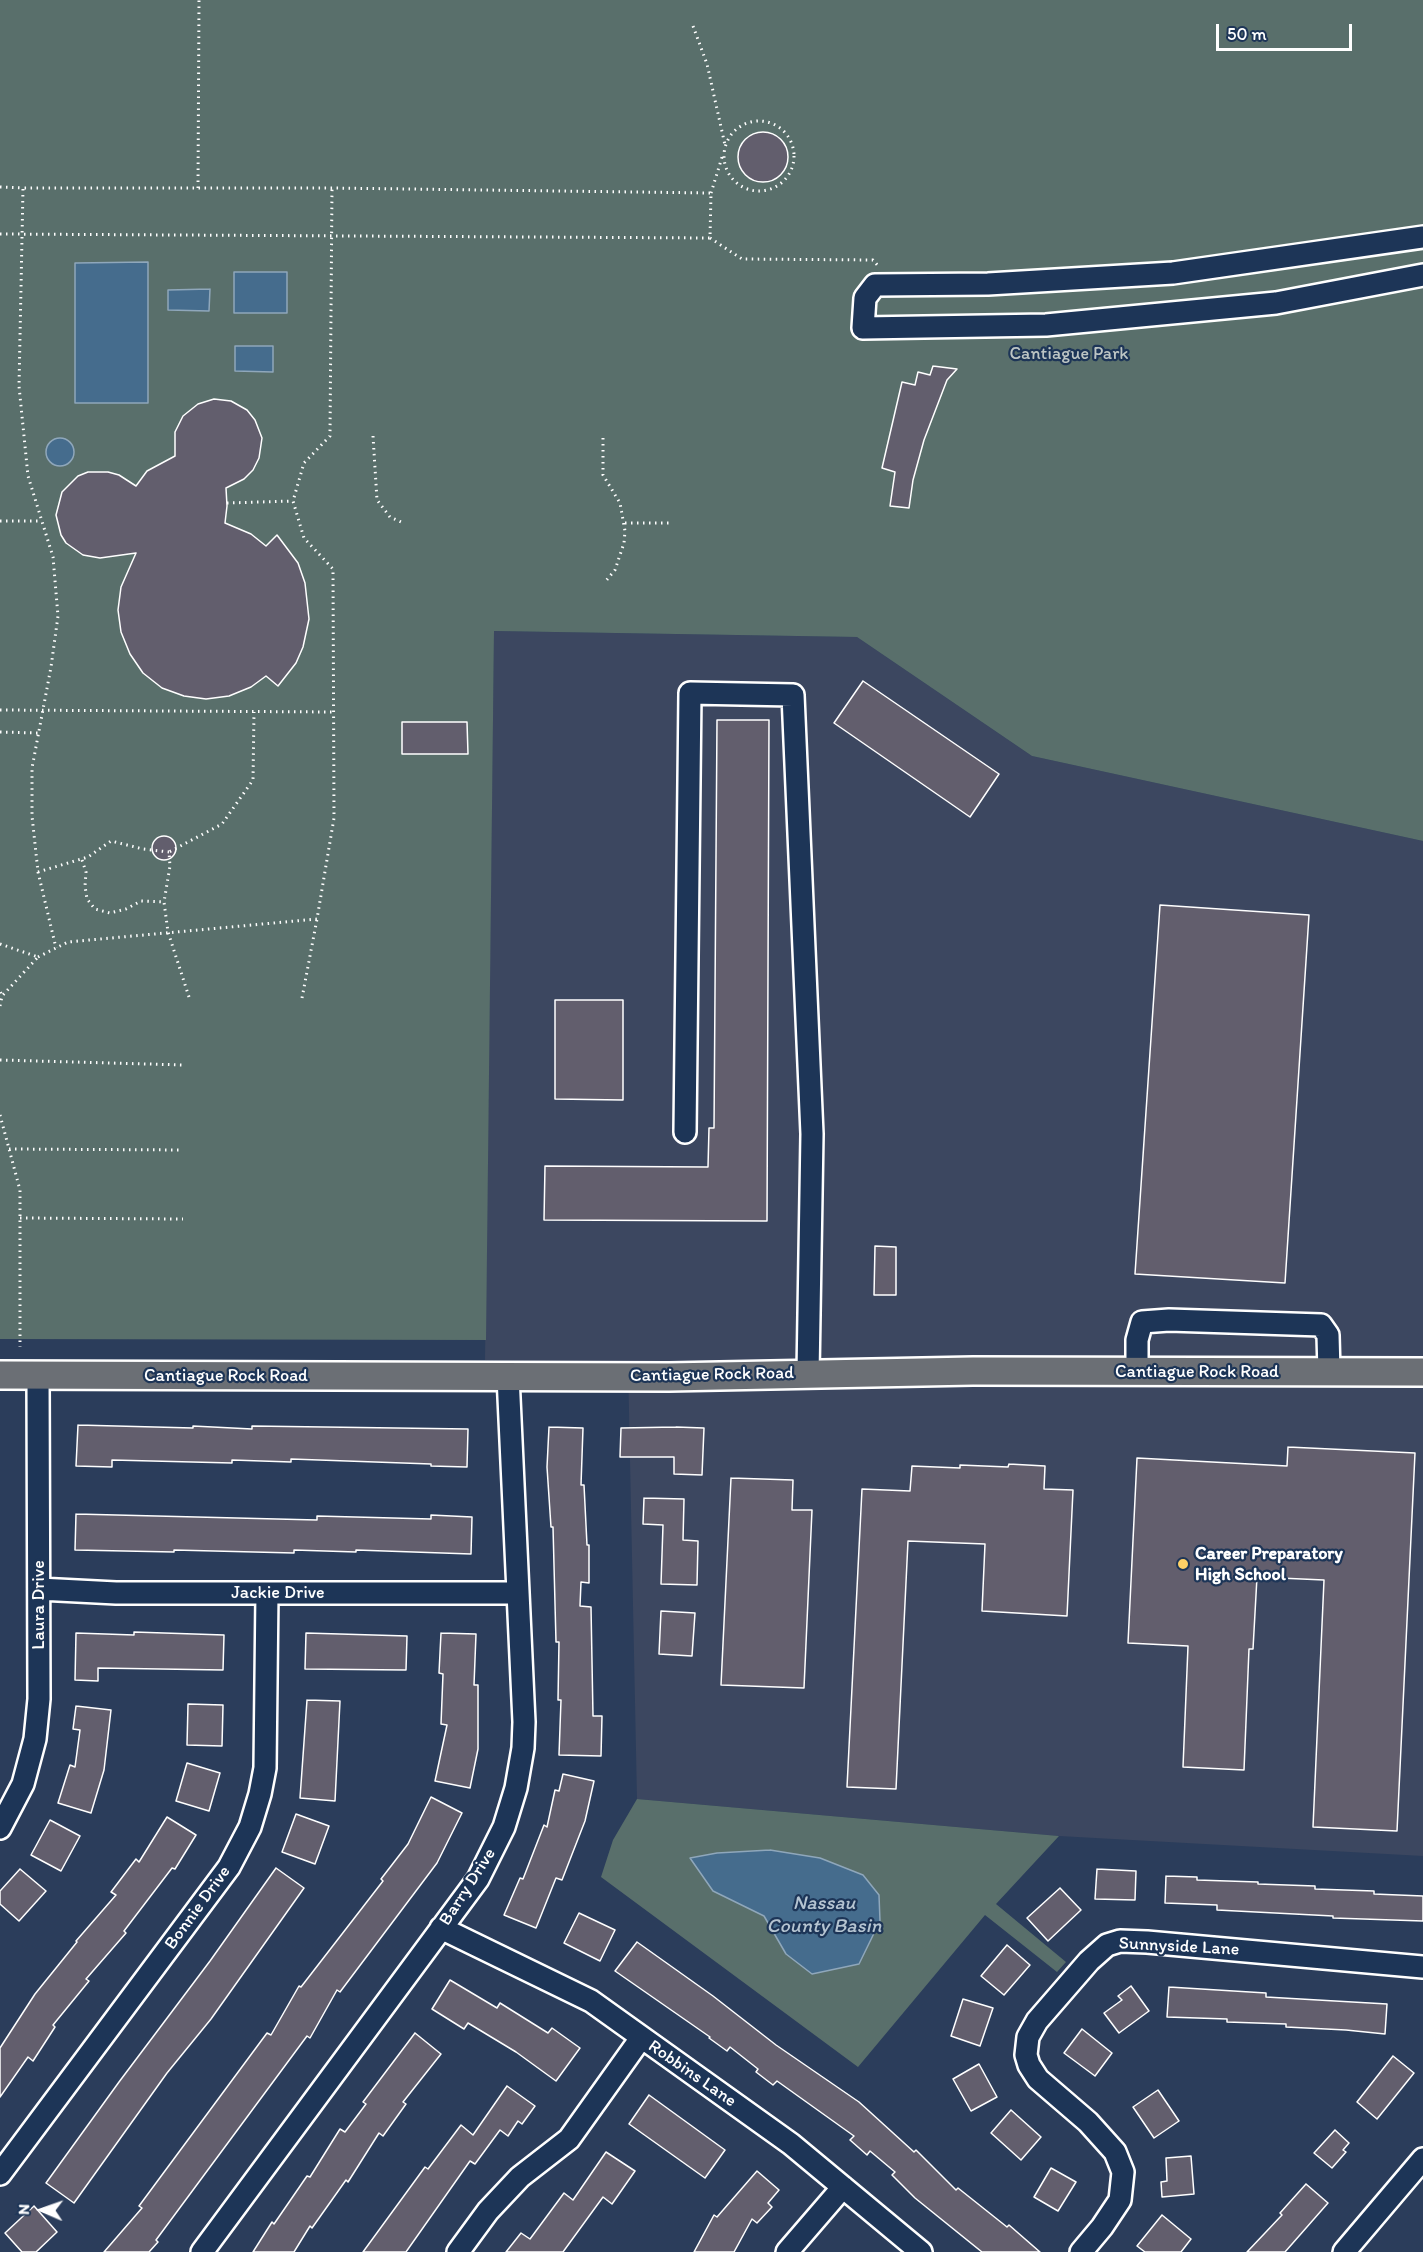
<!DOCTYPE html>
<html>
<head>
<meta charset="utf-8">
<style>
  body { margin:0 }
  #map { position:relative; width:1423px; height:2252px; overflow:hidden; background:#2b3d5b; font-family:Itim,sans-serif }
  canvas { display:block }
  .north { position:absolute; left:12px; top:2180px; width:60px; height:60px; -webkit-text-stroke:4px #1d3557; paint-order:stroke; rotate:272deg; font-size:16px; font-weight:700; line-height:24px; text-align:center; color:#fff }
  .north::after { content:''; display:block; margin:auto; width:21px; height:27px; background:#fff; clip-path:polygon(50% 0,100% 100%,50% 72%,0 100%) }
  .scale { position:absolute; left:1216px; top:24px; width:136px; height:27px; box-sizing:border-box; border:3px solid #fff; border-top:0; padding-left:8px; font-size:18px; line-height:21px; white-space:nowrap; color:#fff; -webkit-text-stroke:4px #1d3557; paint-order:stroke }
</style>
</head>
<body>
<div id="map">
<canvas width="1423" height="2252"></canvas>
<div class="north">N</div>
<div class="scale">50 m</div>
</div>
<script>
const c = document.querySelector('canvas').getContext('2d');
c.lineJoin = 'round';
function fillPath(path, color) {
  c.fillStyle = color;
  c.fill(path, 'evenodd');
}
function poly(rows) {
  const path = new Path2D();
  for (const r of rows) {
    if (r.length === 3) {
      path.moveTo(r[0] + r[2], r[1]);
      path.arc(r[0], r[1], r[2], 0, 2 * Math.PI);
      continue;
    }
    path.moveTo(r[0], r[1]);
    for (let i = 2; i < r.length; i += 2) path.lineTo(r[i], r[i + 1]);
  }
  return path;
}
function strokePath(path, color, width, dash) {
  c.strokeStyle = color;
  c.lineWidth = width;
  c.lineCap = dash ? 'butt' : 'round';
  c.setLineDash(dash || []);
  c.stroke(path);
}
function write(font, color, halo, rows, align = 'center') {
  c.font = font + ' Itim,sans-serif';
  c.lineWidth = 4.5;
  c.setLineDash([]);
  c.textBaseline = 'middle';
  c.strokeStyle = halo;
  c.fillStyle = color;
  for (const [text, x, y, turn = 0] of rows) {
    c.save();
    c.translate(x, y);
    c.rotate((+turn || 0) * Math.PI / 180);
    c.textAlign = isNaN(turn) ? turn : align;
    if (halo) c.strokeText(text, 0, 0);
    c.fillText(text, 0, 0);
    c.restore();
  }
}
const built = poly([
  [494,631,857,637,1032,756,1423,841,1423,1856,1059,1836,637,1799,628,1363,485,1360]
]);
const green = poly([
  [0,0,1423,0,1423,841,1032,756,857,637,494,631,486,1340,0,1339],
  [637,1799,1059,1836,996,1904,1066,1962,1057,1972,985,1915,858,2067,601,1877,613,1840]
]);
const water = poly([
  [148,262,148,403,75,403,75,263,148,262],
  [234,272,287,272,287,313,234,313,234,272],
  [210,289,209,311,168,310,168,290,210,289],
  [235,346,273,346,273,372,235,371,235,346],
  [60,452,14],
  [770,1850,820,1858,863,1875,879,1895,880,1921,859,1964,812,1974,786,1954,764,1916,713,1891,690,1858,717,1853,770,1850]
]);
const building = poly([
  [763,157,25],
  [933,366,957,369,947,380,924,440,913,480,909,508,890,506,895,472,882,468,902,382,915,385,918,372,930,375,933,366],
  [214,399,231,401,247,410,255,420,262,438,259,458,253,470,244,479,226,488,227,506,225,523,251,534,266,546,277,535,298,563,305,583,309,619,303,647,296,663,278,686,266,676,251,687,229,696,206,699,184,696,162,688,143,673,130,654,121,632,118,610,121,587,136,553,100,558,83,555,66,543,61,535,56,515,62,492,78,476,88,472,108,472,119,475,136,486,147,471,175,456,175,432,183,416,198,404,214,399],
  [863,681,999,774,970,817,834,723,863,681],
  [717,720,769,720,767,1221,544,1220,545,1166,708,1167,709,1128,714,1128,717,720],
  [402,722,467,722,468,754,402,754,402,722],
  [164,848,12],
  [1160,905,1309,915,1285,1283,1135,1274,1160,905],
  [555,1000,623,1000,623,1100,555,1099,555,1000],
  [875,1246,896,1247,896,1295,874,1295,875,1246],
  [78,1425,193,1428,193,1426,252,1429,252,1426,468,1429,467,1467,431,1466,431,1464,291,1459,291,1462,232,1460,232,1463,112,1460,112,1467,76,1466,78,1425],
  [549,1427,583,1428,581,1485,584,1485,587,1545,589,1545,589,1583,581,1582,580,1606,591,1607,593,1716,602,1716,601,1756,559,1755,561,1700,558,1700,559,1642,556,1642,553,1527,551,1527,547,1467,549,1427],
  [676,1427,704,1428,702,1475,674,1474,674,1457,620,1457,621,1428,676,1427],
  [1288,1447,1415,1453,1397,1831,1313,1827,1324,1580,1257,1577,1253,1649,1249,1649,1244,1770,1183,1767,1188,1646,1128,1643,1137,1458,1287,1466,1288,1447],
  [1009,1464,1045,1466,1044,1489,1073,1490,1067,1616,982,1611,985,1544,908,1541,896,1789,847,1787,862,1489,910,1491,912,1466,960,1468,960,1465,1008,1467,1009,1464],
  [731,1478,793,1480,792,1510,812,1510,804,1688,721,1685,731,1478],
  [644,1498,684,1499,683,1540,698,1541,697,1585,661,1584,663,1525,643,1524,644,1498],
  [76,1514,317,1520,317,1516,431,1519,431,1515,472,1517,471,1554,356,1550,356,1552,294,1550,294,1553,174,1550,174,1552,75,1550,76,1514],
  [661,1611,695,1613,692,1656,659,1654,661,1611],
  [134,1632,224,1635,223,1670,98,1668,98,1681,75,1680,76,1633,134,1635,134,1632],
  [306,1633,407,1636,406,1670,305,1669,306,1633],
  [441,1633,476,1634,474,1685,478,1685,478,1749,470,1788,435,1781,447,1725,441,1724,443,1674,439,1673,441,1633],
  [307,1700,340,1701,335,1801,300,1798,307,1700],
  [188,1704,223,1705,222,1746,187,1745,188,1704],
  [76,1706,111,1710,104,1770,91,1813,58,1803,70,1765,75,1767,80,1730,73,1729,76,1706],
  [187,1763,220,1773,209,1811,176,1801,187,1763],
  [563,1774,594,1781,585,1821,562,1880,556,1878,536,1928,504,1915,520,1878,523,1879,544,1825,547,1827,555,1790,559,1791,563,1774],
  [431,1797,462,1813,437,1863,340,1992,337,1990,310,2038,307,2036,156,2240,158,2242,149,2252,104,2252,142,2208,139,2206,267,2033,271,2035,299,1986,301,1987,383,1881,381,1879,408,1844,431,1797],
  [296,1814,329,1826,315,1864,282,1852,296,1814],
  [167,1817,196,1835,175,1869,172,1868,124,1931,126,1933,86,1979,89,1981,53,2025,55,2027,33,2061,28,2057,0,2097,0,2048,35,1994,77,1942,76,1941,116,1895,111,1892,136,1859,139,1862,167,1817],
  [50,1820,80,1836,61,1871,31,1855,50,1820],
  [276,1868,304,1888,211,2019,167,2073,74,2203,46,2183,119,2082,210,1961,276,1868],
  [20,1869,46,1891,19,1921,0,1904,0,1891,20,1869],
  [1097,1869,1136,1871,1135,1900,1095,1899,1097,1869],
  [1166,1876,1197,1877,1197,1880,1258,1882,1258,1884,1315,1886,1315,1889,1374,1891,1374,1894,1423,1896,1423,1921,1333,1918,1333,1916,1217,1910,1217,1905,1165,1903,1166,1876],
  [1060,1888,1081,1910,1048,1941,1027,1918,1060,1888],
  [579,1913,615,1930,600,1961,564,1943,579,1913],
  [637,1942,713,1996,776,2045,859,2102,914,2152,916,2150,956,2190,958,2188,1007,2227,1009,2225,1040,2252,982,2252,915,2198,892,2175,895,2172,870,2151,867,2155,850,2140,854,2136,777,2081,773,2085,756,2072,758,2069,730,2047,727,2051,709,2038,710,2037,615,1971,637,1942],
  [1007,1945,1030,1965,1004,1995,981,1976,1007,1945],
  [450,1980,497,2008,500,2003,548,2033,552,2028,580,2048,556,2081,516,2052,468,2023,464,2029,432,2009,450,1980],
  [1131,1986,1149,2011,1119,2033,1104,2013,1122,2000,1118,1996,1131,1986],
  [1169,1987,1266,1993,1266,1997,1387,2004,1385,2034,1346,2030,1286,2027,1286,2024,1227,2022,1227,2019,1167,2017,1169,1987],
  [963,1999,993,2008,980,2046,951,2036,963,1999],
  [1082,2029,1112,2053,1095,2076,1064,2053,1082,2029],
  [415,2033,441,2054,403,2102,406,2104,383,2136,379,2133,348,2182,346,2180,312,2228,310,2226,294,2252,253,2252,272,2222,274,2224,307,2176,310,2177,340,2129,345,2132,366,2104,363,2102,415,2033],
  [1393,2056,1414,2073,1377,2119,1357,2102,1393,2056],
  [979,2064,997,2097,971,2111,953,2079,979,2064],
  [507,2086,535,2106,522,2124,518,2121,508,2136,500,2130,475,2164,470,2161,406,2252,363,2252,425,2167,428,2169,461,2125,473,2135,507,2086],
  [1158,2090,1179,2121,1154,2138,1133,2107,1158,2090],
  [649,2095,725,2150,705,2178,629,2124,649,2095],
  [1011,2110,1041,2137,1021,2160,991,2133,1011,2110],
  [1335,2130,1349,2143,1343,2150,1346,2152,1332,2168,1314,2153,1335,2130],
  [606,2152,635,2171,612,2204,603,2197,563,2252,506,2252,521,2233,530,2239,564,2193,573,2200,606,2152],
  [1191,2156,1194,2194,1162,2197,1161,2182,1167,2181,1166,2158,1191,2156],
  [1051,2168,1076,2182,1058,2211,1034,2197,1051,2168],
  [757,2171,779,2190,768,2203,772,2207,757,2223,752,2219,734,2252,694,2252,714,2215,717,2217,757,2171],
  [1306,2184,1328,2203,1285,2252,1247,2252,1282,2215,1280,2213,1306,2184],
  [34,2206,57,2232,36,2252,22,2252,5,2233,34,2206],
  [1162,2215,1191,2239,1181,2252,1145,2252,1137,2246,1162,2215]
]);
const path = poly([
  [693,26,707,64,725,145],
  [759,156,35],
  [0,187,23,188,19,386,28,476,53,557,58,616,51,667,32,768,32,816,38,872,56,948],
  [198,188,199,0],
  [711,193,723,154],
  [0,234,710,238,711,193,332,188,23,188],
  [710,238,742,259,873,260,879,267],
  [373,436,377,500,390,517,401,522],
  [603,438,603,475,620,503,625,531,624,543,615,570,605,582],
  [227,503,293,501],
  [0,521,41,521],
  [625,523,670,523],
  [0,710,333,712],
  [0,732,38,733],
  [82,860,86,872,85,886,87,899,95,909,110,913,126,909,141,901,164,902],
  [38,872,88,857,111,841,143,849,169,852],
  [0,944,38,957,2,996,0,991],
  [38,957,68,942,317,919,334,818,333,569,304,538,293,501,304,463,330,436,332,188],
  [189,997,168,932,164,902,170,866,169,852,222,824,253,780,254,712],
  [302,998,317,919],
  [0,1006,2,996],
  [0,1060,184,1065],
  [0,1115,20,1190,20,1347],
  [9,1149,183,1150],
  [20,1218,183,1219]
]);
const minor = poly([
  [1423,237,1173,273,988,284,875,285,865,298,863,328,1046,325,1276,303,1423,275],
  [685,1132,690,693,793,695,812,1134,808,1374],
  [1137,1372,1137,1340,1142,1322,1169,1320,1321,1325,1328,1335,1329,1372],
  [39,1589,116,1593,517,1593],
  [0,1828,23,1784,35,1739,39,1699,38,1375],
  [441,1928,591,2001,791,2144,921,2252],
  [0,2174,229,1867,250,1827,260,1794,265,1768,267,1593],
  [202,2252,478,1879,504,1827,516,1788,523,1748,524,1722,508,1376],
  [458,2252,488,2211,520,2177,569,2139,641,2038],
  [787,2252,843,2187],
  [1081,2252,1102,2227,1120,2200,1123,2172,1115,2152,1088,2122,1038,2079,1029,2065,1026,2055,1028,2037,1037,2021,1089,1961,1107,1945,1120,1941,1147,1942,1423,1967],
  [1344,2252,1423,2159]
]);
const major = poly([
  [0,1375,669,1377,973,1371,1423,1372]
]);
const markers = [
  [1183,1564,6,"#ffd166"]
];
const parkNames = [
  ["Cantiague Park",1069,354]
];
const streetNames = [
  ["Cantiague Rock Road",1197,1372],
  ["Cantiague Rock Road",712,1375,-1],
  ["Cantiague Rock Road",226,1376],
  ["Jackie Drive",278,1593],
  ["Laura Drive",39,1605,-90],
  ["Barry Drive",468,1887,-57],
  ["Bonnie Drive",198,1908,-54],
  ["Sunnyside Lane",1179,1947,3],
  ["Robbins Lane",692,2074,35]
];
const poiNames = [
  ["Career Preparatory",1195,1554],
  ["High School",1195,1575]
];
const waterNames = [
  ["Nassau",824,1904],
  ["County Basin",824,1927]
];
fillPath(built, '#3c4760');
fillPath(green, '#596f6b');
fillPath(water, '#456c8d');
strokePath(water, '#8fa7bb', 1.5);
fillPath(building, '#625e6d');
strokePath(building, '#fff', 1.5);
strokePath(minor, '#fff', 26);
strokePath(major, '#fff', 32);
strokePath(path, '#fff', 3, [1.5, 4.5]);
strokePath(minor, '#1d3557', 21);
strokePath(major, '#6b6f75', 27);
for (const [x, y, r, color] of markers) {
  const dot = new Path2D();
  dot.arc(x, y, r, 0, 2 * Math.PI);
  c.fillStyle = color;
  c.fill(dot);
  strokePath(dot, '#1d3557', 2);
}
write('18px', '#bdc5c4', '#1d3557', parkNames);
write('18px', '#fff', '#1d3557', streetNames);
write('bold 18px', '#fff', '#1d3557', poiNames, 'left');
write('italic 20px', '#b5c4d1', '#1d3557', waterNames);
</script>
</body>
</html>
